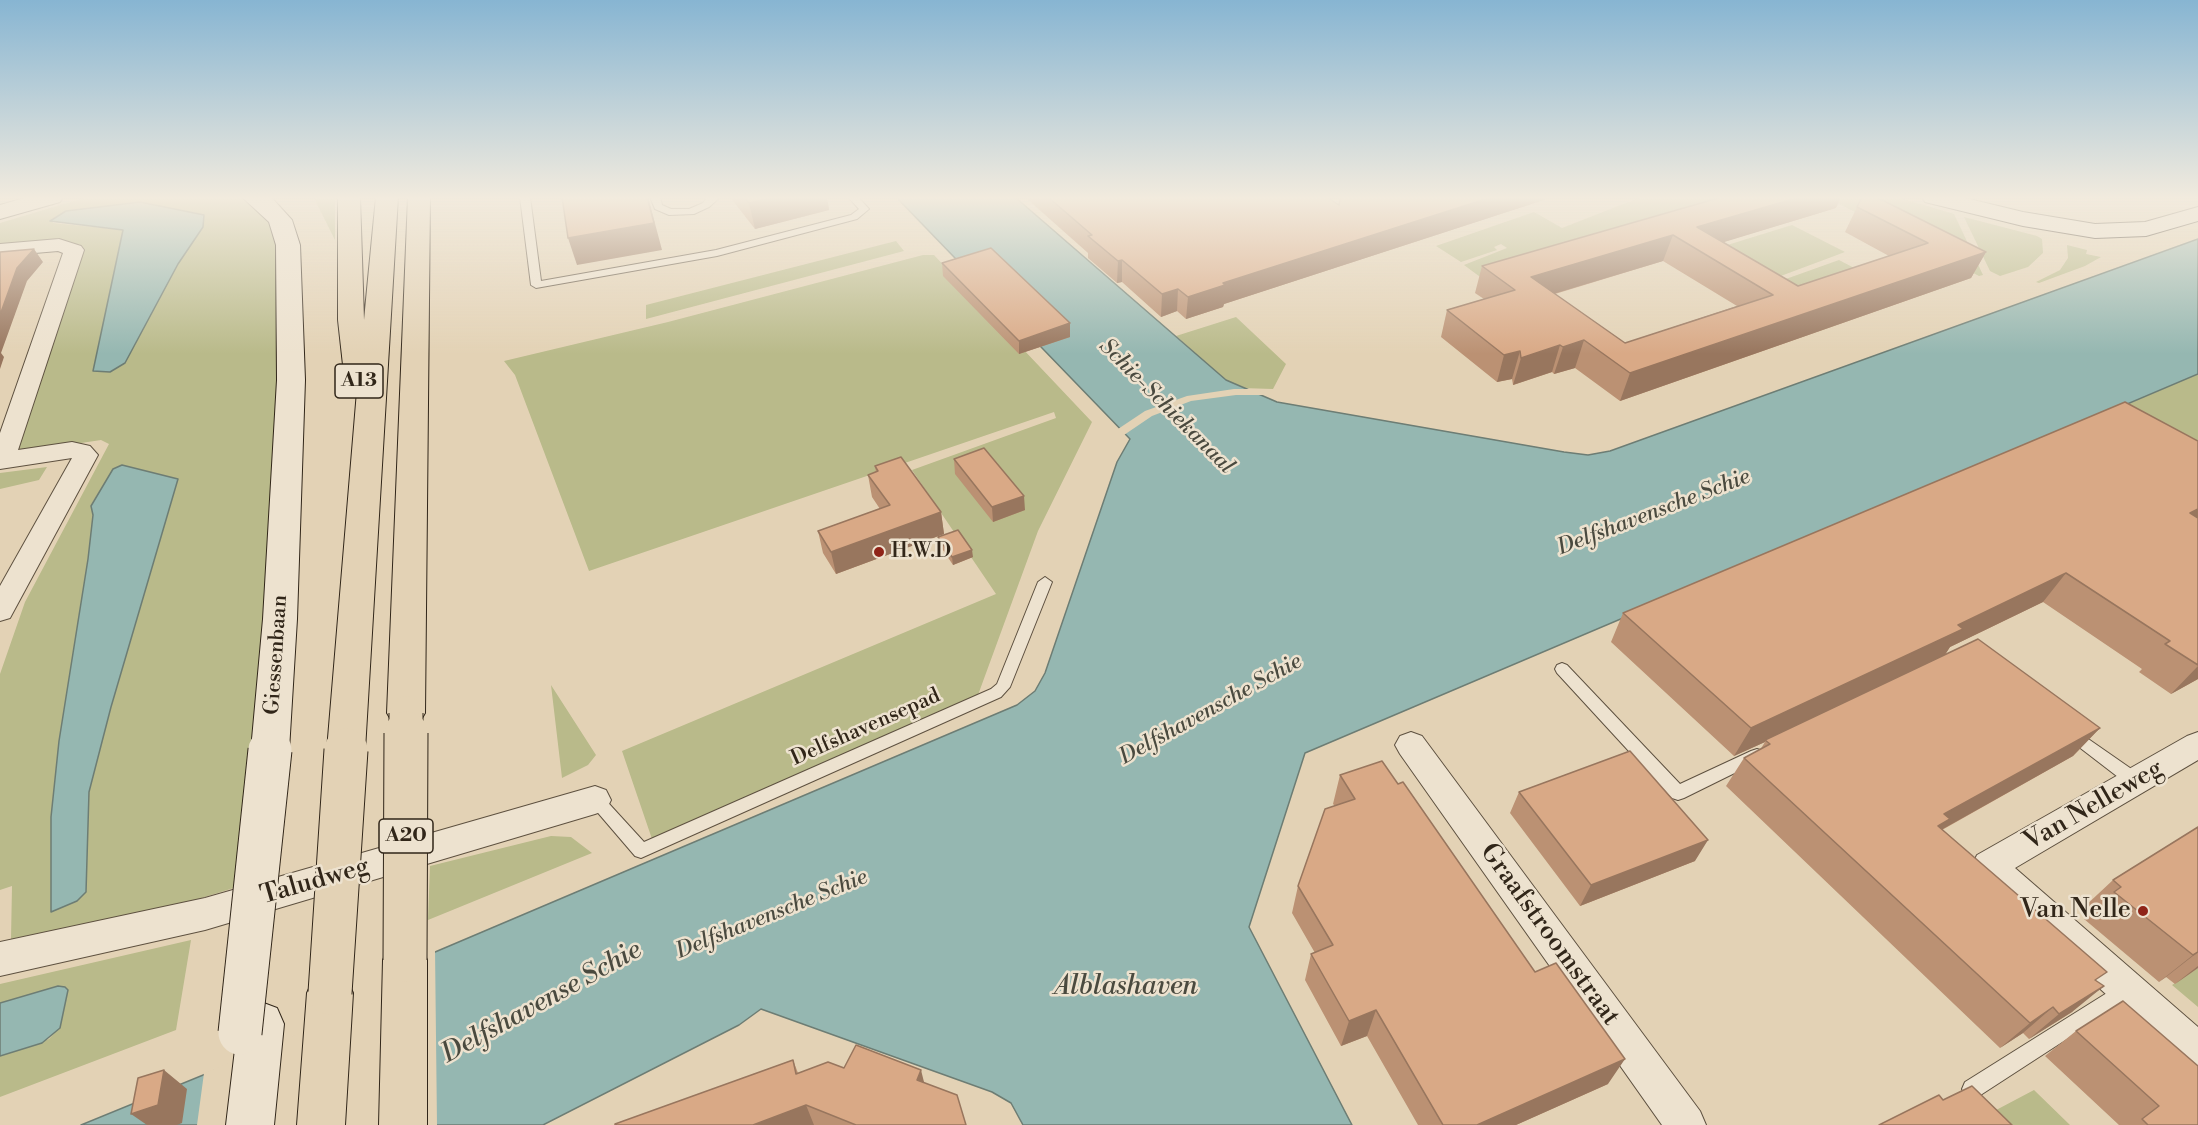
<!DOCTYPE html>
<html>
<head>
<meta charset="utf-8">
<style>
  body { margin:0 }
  canvas { display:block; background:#e3d2b5 }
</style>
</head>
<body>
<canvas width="2198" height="1125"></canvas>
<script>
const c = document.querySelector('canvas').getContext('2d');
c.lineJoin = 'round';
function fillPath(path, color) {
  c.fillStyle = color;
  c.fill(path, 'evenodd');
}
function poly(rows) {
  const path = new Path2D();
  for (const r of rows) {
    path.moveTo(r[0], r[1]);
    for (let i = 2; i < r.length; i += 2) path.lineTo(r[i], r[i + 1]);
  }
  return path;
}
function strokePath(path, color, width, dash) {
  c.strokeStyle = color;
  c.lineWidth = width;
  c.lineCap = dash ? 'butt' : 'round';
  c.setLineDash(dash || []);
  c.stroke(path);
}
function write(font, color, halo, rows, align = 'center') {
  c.font = font + ' "Libre Bodoni",serif';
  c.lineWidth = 5;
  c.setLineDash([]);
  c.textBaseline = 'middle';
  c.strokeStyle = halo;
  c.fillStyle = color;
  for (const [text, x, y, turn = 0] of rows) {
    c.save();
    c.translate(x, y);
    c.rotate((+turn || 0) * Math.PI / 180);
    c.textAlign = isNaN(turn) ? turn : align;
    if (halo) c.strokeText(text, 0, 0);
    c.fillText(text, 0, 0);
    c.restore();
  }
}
const green = poly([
  [87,197,240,197,267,214,277,226,282,447,237,887,182,904,11,939,12,886,0,890,0,674,25,602,109,444,101,440,35,450,21,450,18,447,80,244,0,249,0,223],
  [140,202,204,216,189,248,94,371,124,230,53,223,52,219,66,211],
  [113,469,178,479,111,707,89,792,86,892,51,912,51,817,59,741,88,559,93,515,91,505],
  [313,197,335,197,335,240,315,200],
  [1641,197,1710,197,1728,206,1487,282,1464,265,1507,248,1501,244,1494,247,1497,250,1461,262,1436,246,1534,212,1562,228],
  [1826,197,1897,197,1954,214,1983,275,1979,276],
  [1964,217,2037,236,2042,239,2043,253,2028,267,2000,276,1990,271],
  [1792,225,1845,252,1762,283,1708,251],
  [896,241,904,251,646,319,646,305],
  [2067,245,2087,250,2086,254,2101,257,2085,266,2039,283,2036,282,2060,270,2068,258],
  [923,255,934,255,1092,422,1038,531,978,695,652,839,622,751,996,594,912,470,1056,418,1054,412,589,571,515,375,504,361,668,322],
  [1839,260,1877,280,1817,300,1783,280],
  [1236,317,1286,364,1273,389,1241,388,1226,380,1176,336],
  [2198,374,2198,460,2109,412],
  [47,467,39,480,0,489,0,473],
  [551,685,596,755,588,765,562,778],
  [551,836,571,837,592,853,428,920,430,866],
  [191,940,176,1030,0,1097,0,1056,49,1039,60,1027,61,1019,58,986,0,1003,0,984],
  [2198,968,2198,1007,2172,985],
  [2034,1090,2070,1125,1988,1125,1981,1118]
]);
const water = poly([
  [896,197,1015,197,1226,380,1277,402,1564,452,1588,455,1610,451,2198,239,2198,374,1305,753,1249,927,1352,1125,1023,1125,1011,1103,992,1092,761,1009,739,1025,543,1125,81,1125,389,999,428,955,1017,705,1035,691,1045,673,1117,462,1130,439,896,197],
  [140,202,204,215,203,227,178,264,125,363,110,372,93,371,123,230,50,221,66,211,140,202],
  [122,465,178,479,111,707,89,792,86,892,77,901,51,912,51,817,59,741,88,559,93,515,91,506,113,469,122,465],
  [58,986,65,987,68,990,60,1028,42,1043,0,1056,0,1003,58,986]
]);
const pier = poly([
  [1234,389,1256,389,1270,395,1236,395,1191,401,1152,416,1124,435,1118,429,1145,411,1187,396],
  [435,949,437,1125,197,1125,204,1073,388,996,427,952]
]);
const lane = poly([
  [520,197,530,197,541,281,716,250,851,215,859,209,848,197,858,197,869,209,857,219,717,256,536,288,531,285,520,197],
  [650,197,660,197,662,205,671,209,689,209,703,203,707,197,717,197,718,199,709,207,694,214,669,215,655,209,650,197],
  [1045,577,1052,582,1010,687,1001,697,641,858,635,856,587,800,589,795,595,793,601,795,644,842,991,689,997,684,1038,582,1045,577],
  [1562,663,1567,665,1680,784,1751,751,1757,749,1763,751,1765,755,1763,759,1684,798,1678,800,1672,798,1557,673,1555,669,1557,665,1562,663],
  [2071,727,2143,777,2145,782,2143,787,2137,789,2131,787,2066,737,2063,733,2066,729,2071,727],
  [2126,981,2133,984,2135,990,2133,996,1979,1096,1972,1099,1965,1096,1962,1089,1965,1082,2126,981]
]);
const street = poly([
  [59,239,81,246,84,250,18,450,72,442,90,446,98,455,10,618,0,621,0,586,72,458,0,469,0,433,63,253,58,251,0,256,0,244,59,239],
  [1411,732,1422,736,1700,1111,1706,1125,1662,1125,1400,754,1395,745,1400,736,1411,732],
  [2198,732,2198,760,2015,868,2198,1027,2198,1071,2184,1065,1977,877,1972,866,1977,855,2187,736,2198,732],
  [595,786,606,790,611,800,606,810,595,814,205,930,0,976,0,942,205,898,595,786]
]);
const secondary = poly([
  [28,197,63,197,60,202,0,219,0,205,28,197],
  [242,197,271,197,292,220,300,245,305,380,297,619,289,750,284,761,270,765,256,761,251,750,263,619,277,380,276,245,269,222,242,197],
  [1922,197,1961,197,2023,212,2095,224,2145,222,2198,207,2198,221,2146,236,2095,238,2023,226,1925,202,1922,197],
  [261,1002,277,1008,284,1024,274,1125,226,1125,238,1024,245,1008,261,1002]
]);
const highway = poly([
  [338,197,360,197,364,320,376,197,398,197,365,750,360,761,346,765,332,761,327,750,357,391,349,389,345,383,338,320,338,197],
  [408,197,430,197,425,713,419,723,406,728,393,723,387,713,408,197],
  [405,939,421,945,427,960,427,1125,379,1125,383,960,389,945,405,939],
  [330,972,346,978,353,993,345,1125,297,1125,307,993,314,978,330,972]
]);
const secondaryBridge = poly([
  [240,1033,270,750]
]);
const highwayBridgeFar1 = poly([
  [406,735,406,713]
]);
const highwayBridge = poly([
  [405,960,406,733],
  [330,993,346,750]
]);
const wall = poly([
  [730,197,827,197,829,210,755,229],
  [1025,197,1327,197,1339,205,1553,197,1224,304,1223,307,1186,319,1177,311,1161,317,1122,282,1117,283,1088,258,1088,253],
  [1857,207,1986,252,1971,278,1620,401,1575,368,1554,374,1552,372,1513,385,1512,379,1497,382,1441,337,1447,310,1484,299,1475,293,1482,266,1836,208,1723,242,1798,286,1889,256,1845,232],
  [1663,261,1737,306,1625,343,1555,294],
  [942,263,1070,323,1070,337,1019,354,943,276],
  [2198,441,2198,679,2171,694,2139,672,2142,669,2043,602,1950,647,1945,654,2100,728,2073,756,1942,830,2097,981,2072,1012,2029,1039,2023,1033,2000,1048,1726,786,1744,758,1760,750,1765,742,1734,756,1611,642,1623,613],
  [954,459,1025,510,993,522,955,474],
  [875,466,941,512,944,534,836,574,823,553,818,531,880,509,872,497,868,475,876,472],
  [938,537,973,557,953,565,939,544],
  [1340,775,1608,1084,1516,1125,1418,1125,1367,1036,1341,1046,1305,980,1311,954,1315,953,1292,913,1298,886,1335,806,1333,804],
  [1519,792,1695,861,1580,906,1510,813],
  [2198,827,2198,968,2175,984,2166,977,2159,982,2084,919,2090,914,2083,908,2113,880],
  [2076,1031,2198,1125,2119,1125,2045,1056],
  [793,1060,798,1073,844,1068,924,1083,966,1125,615,1125]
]);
const shadedWall = poly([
  [648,197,662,250,577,265,568,238],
  [775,197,827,197,829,210,755,229,749,203],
  [1492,197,1553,197,1224,304,1223,307,1186,319,1188,297,1223,283],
  [1800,197,1841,197,1836,208,1698,250,1697,227],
  [1673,235,1663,261,1523,303,1531,277],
  [34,249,43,262,27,281,1,353,4,357,0,369,0,315,17,268],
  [1986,252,1971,278,1620,401,1630,373],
  [1122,260,1122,282,1117,283,1118,261],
  [1178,289,1177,311,1161,317,1162,294],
  [1070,323,1070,337,1019,354,1019,341],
  [1584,340,1575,368,1554,374,1563,347],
  [1560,345,1552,372,1513,385,1521,358],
  [1520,351,1512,379,1497,382,1504,355],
  [1024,496,1025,510,993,522,992,507],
  [2198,509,2198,526,2190,513],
  [941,512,944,534,836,574,831,552],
  [972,550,973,557,953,565,952,557],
  [2066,573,2043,602,1950,647,1943,658,1765,740,1765,742,1734,756,1751,728,1958,625],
  [2198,666,2198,679,2171,694],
  [2100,728,2073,756,1941,830,1926,847,1944,814],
  [1708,840,1695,861,1580,906,1591,885],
  [2198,952,2166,977,2159,982,2193,955],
  [2198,966,2198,968,2175,984],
  [2104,986,2072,1012,2029,1039,2059,1014],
  [2053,1007,2023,1033,2000,1048,2030,1023],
  [1376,1010,1367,1036,1341,1046,1349,1021],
  [1625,1059,1608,1084,1516,1125,1477,1125],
  [164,1070,187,1089,182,1123,177,1125,147,1125,131,1114],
  [921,1070,927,1094,917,1080],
  [806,1105,814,1125,753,1125]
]);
const building = poly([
  [562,197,647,197,654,223,568,238,562,197],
  [744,197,775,197,749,203,744,197],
  [1048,197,1327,197,1339,205,1340,197,1492,197,1223,283,1225,285,1188,297,1178,289,1162,294,1122,260,1118,261,1088,236,1092,235,1048,197],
  [1722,197,1800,197,1697,227,1798,286,1928,243,1857,207,1862,197,1876,197,1986,252,1630,373,1584,340,1563,347,1560,345,1521,358,1520,351,1504,355,1447,310,1515,290,1482,266,1722,197],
  [1673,235,1773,295,1625,343,1531,277,1673,235],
  [991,248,1070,323,1019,341,942,263,991,248],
  [34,249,17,268,0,315,0,252,34,249],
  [2125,402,2198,441,2198,509,2190,513,2198,518,2198,665,2165,644,2170,641,2066,573,1958,625,1963,629,1751,728,1623,613,2125,402],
  [984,448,1024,496,992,507,954,459,984,448],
  [901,457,941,512,831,552,818,531,890,505,868,475,878,471,875,466,901,457],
  [958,530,972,550,952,557,938,537,958,530],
  [1978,639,2100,728,1944,814,1950,819,1938,826,2107,972,2095,980,2104,986,2059,1014,2053,1007,2030,1023,1744,758,1770,744,1765,740,1978,639],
  [1630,751,1708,840,1591,885,1519,792,1630,751],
  [1382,761,1398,784,1403,782,1535,972,1556,963,1625,1059,1477,1125,1443,1125,1376,1010,1349,1021,1311,954,1333,945,1298,886,1325,809,1355,799,1340,775,1382,761],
  [2198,827,2198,952,2193,955,2114,892,2121,887,2113,880,2198,827],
  [2123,1001,2198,1066,2198,1125,2148,1125,2142,1119,2159,1106,2076,1031,2123,1001],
  [856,1045,921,1070,917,1080,957,1095,966,1125,856,1125,806,1105,753,1125,615,1125,615,1124,793,1060,796,1074,828,1062,844,1068,856,1045],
  [164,1070,158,1105,131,1114,138,1078,164,1070],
  [1972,1086,2012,1125,1879,1125,1939,1095,1943,1100,1972,1086]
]);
const markers = [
  [879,552,6,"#8f2418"],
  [2143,911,6,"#8f2418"]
];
const shields = [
  [359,381,48],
  [406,836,54]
];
const shieldNames = [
  ["A13",359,381],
  ["A20",406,836]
];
const poiNames = [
  ["H.W.D",891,552]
];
const streetNames = [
  ["Giessenbaan",277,655,-86],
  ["Delfshavensepad",866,728,-24]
];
const waterNames = [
  ["Schie-Schiekanaal",1166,407,45],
  ["Delfshavensche Schie",1654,513,-21],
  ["Delfshavensche Schie",1211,710,-29],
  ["Delfshavensche Schie",772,915,-22]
];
const nearStreetnames = [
  ["Van Nelleweg",2094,806,-30],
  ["Taludweg",315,882,-16],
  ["Graafstroomstraat",1549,935,54]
];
const nearPoinames = [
  ["Van Nelle",2131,911]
];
const nearWaternames = [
  ["Alblashaven",1126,988],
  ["Delfshavense Schie",542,1003,-29]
];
fillPath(green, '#b9ba8a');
fillPath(water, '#95b7b1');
strokePath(water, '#6d7d74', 1.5);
fillPath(pier, '#e3d2b5');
strokePath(lane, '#5e5140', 2);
strokePath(street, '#5e5140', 2);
strokePath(secondary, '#312619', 2);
strokePath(highway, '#312619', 2);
fillPath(lane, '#ede2cf');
fillPath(street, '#ede2cf');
fillPath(secondary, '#ede2cf');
fillPath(highway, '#e3d2b5');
strokePath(secondaryBridge, '#312619', 45, []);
strokePath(highwayBridgeFar1, '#312619', 35, []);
strokePath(highwayBridge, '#312619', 45, []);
strokePath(secondaryBridge, '#ede2cf', 43);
strokePath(highwayBridgeFar1, '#e3d2b5', 33);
strokePath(highwayBridge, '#e3d2b5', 43);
fillPath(wall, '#bb9173');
fillPath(shadedWall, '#98765e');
fillPath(building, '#d9a986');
strokePath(building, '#98765e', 1.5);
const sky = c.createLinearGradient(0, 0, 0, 354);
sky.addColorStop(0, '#87b5d2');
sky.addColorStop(0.56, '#f2ebde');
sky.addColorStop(1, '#f2ebde00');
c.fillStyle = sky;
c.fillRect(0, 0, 2198, 354);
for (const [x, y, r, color] of markers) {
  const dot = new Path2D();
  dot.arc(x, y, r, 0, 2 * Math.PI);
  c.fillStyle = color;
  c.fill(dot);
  strokePath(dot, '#ede2cf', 2);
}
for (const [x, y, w] of shields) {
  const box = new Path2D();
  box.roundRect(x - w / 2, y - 17, w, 34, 4.5);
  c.fillStyle = '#ede2cf';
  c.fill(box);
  strokePath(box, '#312619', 1.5);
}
write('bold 20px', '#312619', null, shieldNames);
write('21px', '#312619', '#ede2cf', poiNames, 'left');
write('21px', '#312619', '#ede2cf', streetNames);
write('italic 22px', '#4a4a3f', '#ede2cf', waterNames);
write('26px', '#312619', '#ede2cf', nearStreetnames);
write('26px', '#312619', '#ede2cf', nearPoinames, 'right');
write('italic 27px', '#4a4a3f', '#ede2cf', nearWaternames);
</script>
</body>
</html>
